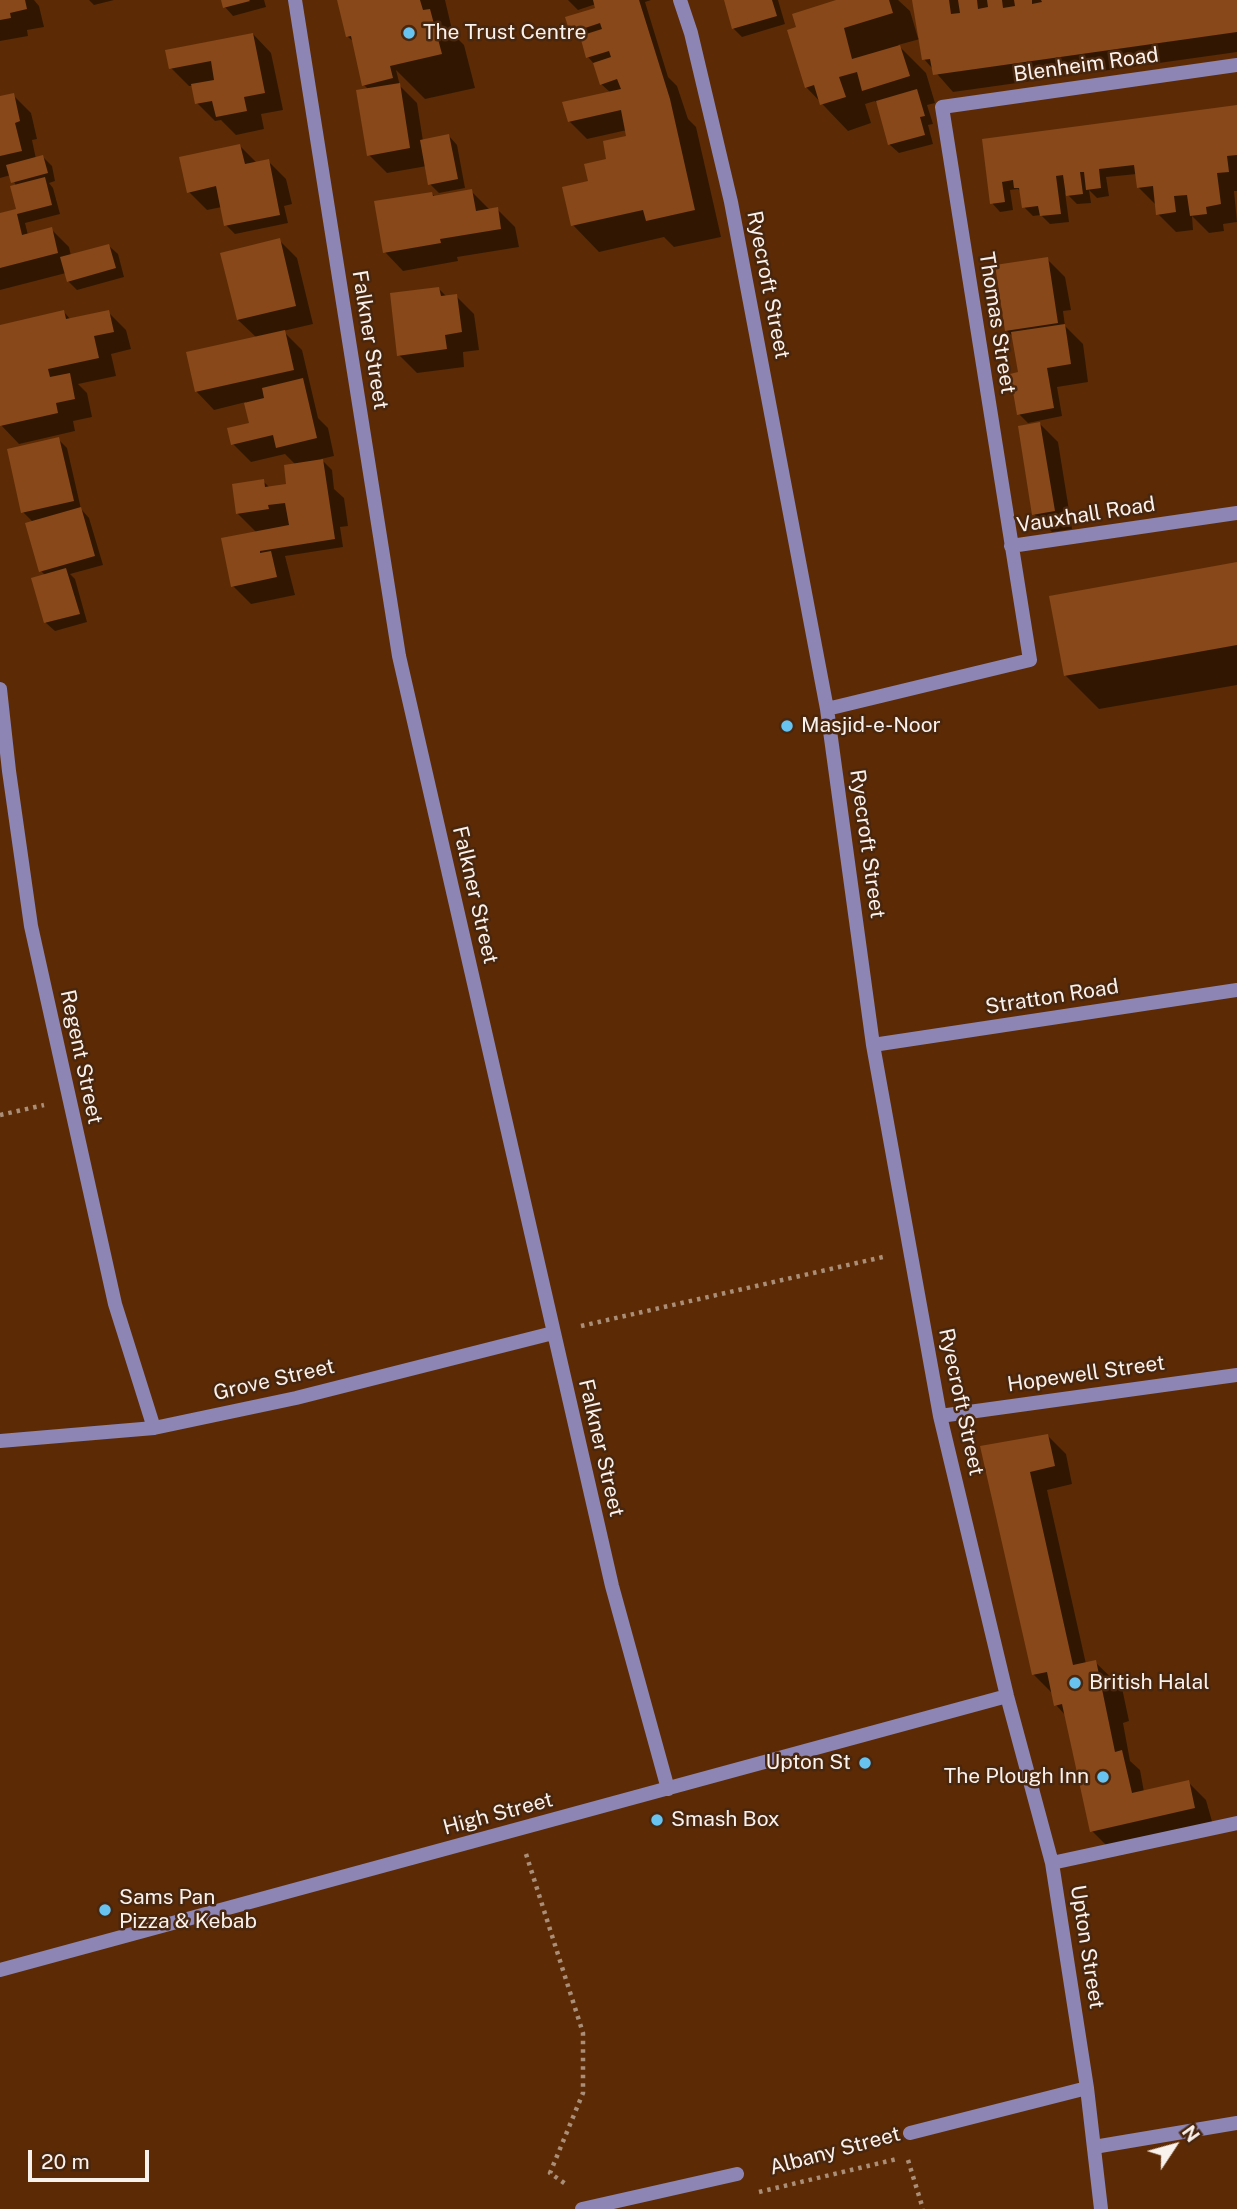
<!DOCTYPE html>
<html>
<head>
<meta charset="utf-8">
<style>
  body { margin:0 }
  #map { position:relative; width:1237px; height:2209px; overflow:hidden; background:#5c2b05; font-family:"Public Sans",sans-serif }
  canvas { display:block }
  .north { position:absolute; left:1139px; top:2111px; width:70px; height:70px; -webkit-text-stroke:5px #49260e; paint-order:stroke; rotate:54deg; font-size:19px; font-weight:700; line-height:28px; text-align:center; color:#f9f1ec }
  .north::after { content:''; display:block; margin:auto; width:24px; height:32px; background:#f9f1ec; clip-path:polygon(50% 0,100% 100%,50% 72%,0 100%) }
  .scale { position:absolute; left:28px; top:2150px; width:121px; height:32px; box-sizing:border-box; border:4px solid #f9f1ec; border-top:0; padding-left:9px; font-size:21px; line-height:24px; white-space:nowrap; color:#f9f1ec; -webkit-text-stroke:5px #49260e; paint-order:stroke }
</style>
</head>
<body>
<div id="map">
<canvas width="1237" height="2209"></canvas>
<div class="north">N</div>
<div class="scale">20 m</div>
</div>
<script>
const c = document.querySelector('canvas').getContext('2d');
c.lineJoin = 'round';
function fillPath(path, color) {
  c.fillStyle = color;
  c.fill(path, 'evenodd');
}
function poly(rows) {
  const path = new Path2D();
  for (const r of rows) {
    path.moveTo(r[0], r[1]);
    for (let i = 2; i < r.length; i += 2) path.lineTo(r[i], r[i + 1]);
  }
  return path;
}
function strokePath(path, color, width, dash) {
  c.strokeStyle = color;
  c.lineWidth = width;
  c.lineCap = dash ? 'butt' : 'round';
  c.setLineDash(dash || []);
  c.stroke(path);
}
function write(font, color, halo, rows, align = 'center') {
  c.font = font + ' "Public Sans",sans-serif';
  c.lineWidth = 5;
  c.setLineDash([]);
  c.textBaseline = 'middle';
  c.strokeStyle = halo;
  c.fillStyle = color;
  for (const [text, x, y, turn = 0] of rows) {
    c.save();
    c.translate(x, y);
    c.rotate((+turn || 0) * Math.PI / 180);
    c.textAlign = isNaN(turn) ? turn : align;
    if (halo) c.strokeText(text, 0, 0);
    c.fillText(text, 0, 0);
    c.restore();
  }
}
const shadow = poly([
  [0,0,34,0,39,6,44,27,27,30,28,36,0,41],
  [89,0,114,0,94,5],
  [223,0,264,0,266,7,233,16,225,7],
  [339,0,445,0,453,34,464,45,475,88,425,99,396,70,400,86,417,103,423,141,449,136,457,145,465,188,439,193,430,184,427,166,387,173,369,155,369,90,364,85,354,42,348,37],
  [568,0,651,0,645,2,668,77,677,86,688,119,696,127,721,237,674,247,664,237,599,252,573,225,590,182,628,137,627,130,587,139,569,121,611,93,601,84,595,65,588,57,583,40,580,40,571,32,597,9,596,4,578,10],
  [725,0,778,0,785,24,742,37,733,28],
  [837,0,898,0,910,11,918,38,920,37,914,0,1237,0,1237,52,953,92,924,59,920,39,898,45,926,73,935,103,927,105,933,124,928,125,933,144,899,153,890,145,879,105,875,101,865,104,871,123,848,131,806,87,799,28],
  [253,34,271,53,283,110,261,114,264,129,236,135,221,120,215,121,197,103,193,86,189,86,171,68],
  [13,95,31,113,37,139,32,140,36,159,43,157,52,166,55,181,49,183,53,188,60,214,25,223,28,235,51,229,69,247,71,256,109,246,118,254,124,277,77,290,68,281,66,273,0,290,0,215,18,210,16,186,11,175,0,178,0,98],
  [1237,107,1237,191,1234,191,1237,222,1223,224,1224,231,1209,233,1192,216,1193,230,1176,232,1158,214,1157,206,1138,187,1137,174,1106,177,1109,196,1097,198,1089,190,1091,203,1077,204,1065,192,1069,222,1050,224,1041,215,1033,216,1024,207,1022,193,1018,189,1010,190,1013,210,1000,212,992,203,984,140],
  [240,146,257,163,268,161,286,179,292,204,284,206,288,223,235,234,226,225,222,207,207,210,189,192],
  [471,191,490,210,497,209,515,227,519,247,457,257,458,261,403,271,385,252,432,194,436,197],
  [279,240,297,258,313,324,283,331,302,350,318,418,328,428,334,456,321,459,332,470,334,489,344,498,348,526,340,527,343,547,285,556,295,595,251,604,233,586,257,533,237,513,263,481,270,488,288,485,296,465,285,454,251,462,233,444,251,424,246,402,214,410,196,391,257,338,238,320],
  [1047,259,1065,277,1071,310,1063,311,1065,326,1083,344,1088,382,1057,387,1062,416,1028,423,1019,414,1022,374,1014,338,1006,330],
  [439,289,447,297,456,296,474,314,479,350,463,352,464,367,417,373,399,355],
  [64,312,71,320,108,312,126,330,131,349,111,354,116,376,78,384,87,393,92,417,73,421,75,431,19,444,0,424,0,326],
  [1040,424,1058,442,1072,529,1052,532,1034,514],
  [58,439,67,448,81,509,89,518,103,565,70,574,75,579,87,622,55,631,46,623,46,576,41,571,33,522,23,512],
  [1237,564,1237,685,1099,709,1065,675],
  [1047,1435,1066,1454,1072,1484,1047,1490,1086,1664,1095,1662,1122,1688,1129,1721,1123,1723,1130,1761,1140,1770,1144,1792,1188,1782,1206,1800,1213,1825,1110,1849,1092,1831,1066,1716,1056,1705,1052,1693,1034,1675,982,1448]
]);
const building = poly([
  [0,0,25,0,27,9,10,13,11,18,0,20],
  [221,0,249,0,250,1,223,8],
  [337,0,420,0,423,10,430,9,442,54,390,66,393,78,362,86,351,36,346,37],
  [593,0,639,0,670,99,695,210,646,221,643,210,571,226,562,187,588,181,584,164,606,159,603,141,626,136,621,110,568,122,562,102,621,89,617,79,600,85,593,63,611,57,609,51,586,58,580,36,602,29,600,23,570,33,565,17,595,8],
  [724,0,772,0,777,16,732,29],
  [836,0,889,0,893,13,844,28,852,59,900,45,910,76,862,91,857,72,839,77,846,97,820,105,814,85,805,88,787,30,796,27,792,14],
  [912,0,949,0,951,14,960,13,958,0,977,0,978,9,988,7,987,0,1002,0,1003,8,1015,6,1014,0,1032,0,1032,4,1042,2,1041,0,1237,0,1237,32,933,75,930,59,922,60],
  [253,33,265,93,244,97,247,111,216,117,212,101,195,104,191,84,214,80,211,61,169,69,165,50],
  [400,83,410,148,367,156,356,90],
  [917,89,925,116,920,117,925,135,888,145,876,101],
  [14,93,20,121,15,123,22,151,0,156,0,96],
  [1237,105,1237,155,1227,156,1229,172,1217,173,1221,204,1206,207,1207,214,1190,216,1187,195,1174,196,1176,212,1156,215,1153,186,1137,188,1134,165,1099,169,1101,188,1086,190,1084,172,1080,172,1083,194,1066,196,1063,175,1056,176,1061,214,1040,216,1038,206,1022,208,1019,188,1014,188,1013,180,1002,182,1005,202,990,204,982,139],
  [449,134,458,179,428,185,420,140],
  [240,144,245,164,269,159,280,215,224,226,216,186,187,193,179,157],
  [43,155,48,173,11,183,6,165],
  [45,177,52,205,17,214,22,235,52,227,58,253,0,268,0,213,16,209,10,186],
  [472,189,476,211,498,207,501,229,440,239,441,243,383,253,374,201,432,192,433,196],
  [280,238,296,306,237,320,220,253],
  [109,244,116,268,67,282,60,257],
  [1048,257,1058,323,1005,331,995,265],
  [439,287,441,296,457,294,462,332,445,335,447,349,397,356,390,293],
  [64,310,66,319,109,310,114,332,94,336,99,358,48,369,50,377,70,373,75,399,56,403,58,413,0,426,0,325],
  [1065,324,1071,364,1047,368,1054,408,1017,415,1010,374,1018,372,1011,332],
  [285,330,294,370,195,392,186,352],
  [303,378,317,438,276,448,273,435,231,445,227,428,249,423,244,403,264,398,262,388],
  [1040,422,1055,511,1032,515,1018,426],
  [59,437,74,501,21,513,7,449],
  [323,459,335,539,260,551,260,553,271,551,277,577,231,587,221,538,289,525,285,503,268,505,269,509,236,514,232,484,264,479,265,487,286,484,284,465],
  [81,507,95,556,39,572,25,523],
  [1237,562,1237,645,1064,676,1049,596],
  [66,568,80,614,44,623,31,578],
  [1048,1434,1055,1466,1030,1472,1073,1665,1096,1660,1115,1752,1122,1750,1132,1793,1189,1780,1195,1808,1090,1832,1062,1704,1054,1706,1047,1672,1032,1675,980,1446]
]);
const path = poly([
  [0,1115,44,1105],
  [581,1326,883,1257],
  [526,1854,583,2033,583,2093,550,2173,567,2185],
  [908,2160,923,2209],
  [759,2192,897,2159]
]);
const lane = poly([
  [1094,2147,1237,2123]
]);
const street = poly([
  [295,0,399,656,612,1586,668,1789],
  [680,0,691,33,731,202,827,709,873,1045,940,1416,1007,1696,1052,1863,1087,2088,1101,2209],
  [1011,546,1237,513],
  [0,689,9,771,31,926,115,1304,154,1428],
  [827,709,1030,660,942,107,1237,65],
  [873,1045,1237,990],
  [940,1416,1237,1375],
  [0,1441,154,1428,296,1398,553,1333],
  [1052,1863,1237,1823],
  [0,1970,1007,1696],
  [910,2133,1087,2088],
  [582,2209,737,2174]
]);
const markers = [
  [409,33,7,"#69c3f1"],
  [787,726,7,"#69c3f1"],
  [1075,1683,7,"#69c3f1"],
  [865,1763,7,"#69c3f1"],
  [1103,1777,7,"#69c3f1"],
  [657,1820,7,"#69c3f1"],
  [105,1910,7,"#69c3f1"]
];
const poiNames = [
  ["The Trust Centre",423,33],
  ["Masjid-e-Noor",801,726],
  ["British Halal",1089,1683],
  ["Upton St",851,1763,"right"],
  ["The Plough Inn",1089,1777,"right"],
  ["Smash Box",671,1820],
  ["Sams Pan",119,1898],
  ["Pizza & Kebab",119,1922]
];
const streetNames = [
  ["Blenheim Road",1086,65,-8],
  ["Ryecroft Street",768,285,79],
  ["Thomas Street",997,323,81],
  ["Falkner Street",370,340,81],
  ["Vauxhall Road",1086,515,-9],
  ["Ryecroft Street",867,844,82],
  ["Falkner Street",475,895,77],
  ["Stratton Road",1052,997,-9],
  ["Regent Street",81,1057,78],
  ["Hopewell Street",1086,1374,-8],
  ["Grove Street",274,1380,-13],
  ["Ryecroft Street",961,1402,78],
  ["Falkner Street",601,1448,77],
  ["High Street",498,1814,-15],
  ["Upton Street",1087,1947,81],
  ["Albany Street",835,2151,-15]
];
fillPath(shadow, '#0007');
fillPath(building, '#894819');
strokePath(path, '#aa8e78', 4.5, [3.5, 5]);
strokePath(lane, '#8d85b4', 14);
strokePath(street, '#8d85b4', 14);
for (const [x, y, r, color] of markers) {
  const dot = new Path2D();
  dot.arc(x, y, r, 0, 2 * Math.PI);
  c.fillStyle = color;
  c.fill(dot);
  strokePath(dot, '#49260e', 2.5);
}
write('21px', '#f9f1ec', '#49260e', poiNames, 'left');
write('21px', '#f9f1ec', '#49260e', streetNames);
</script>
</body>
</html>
